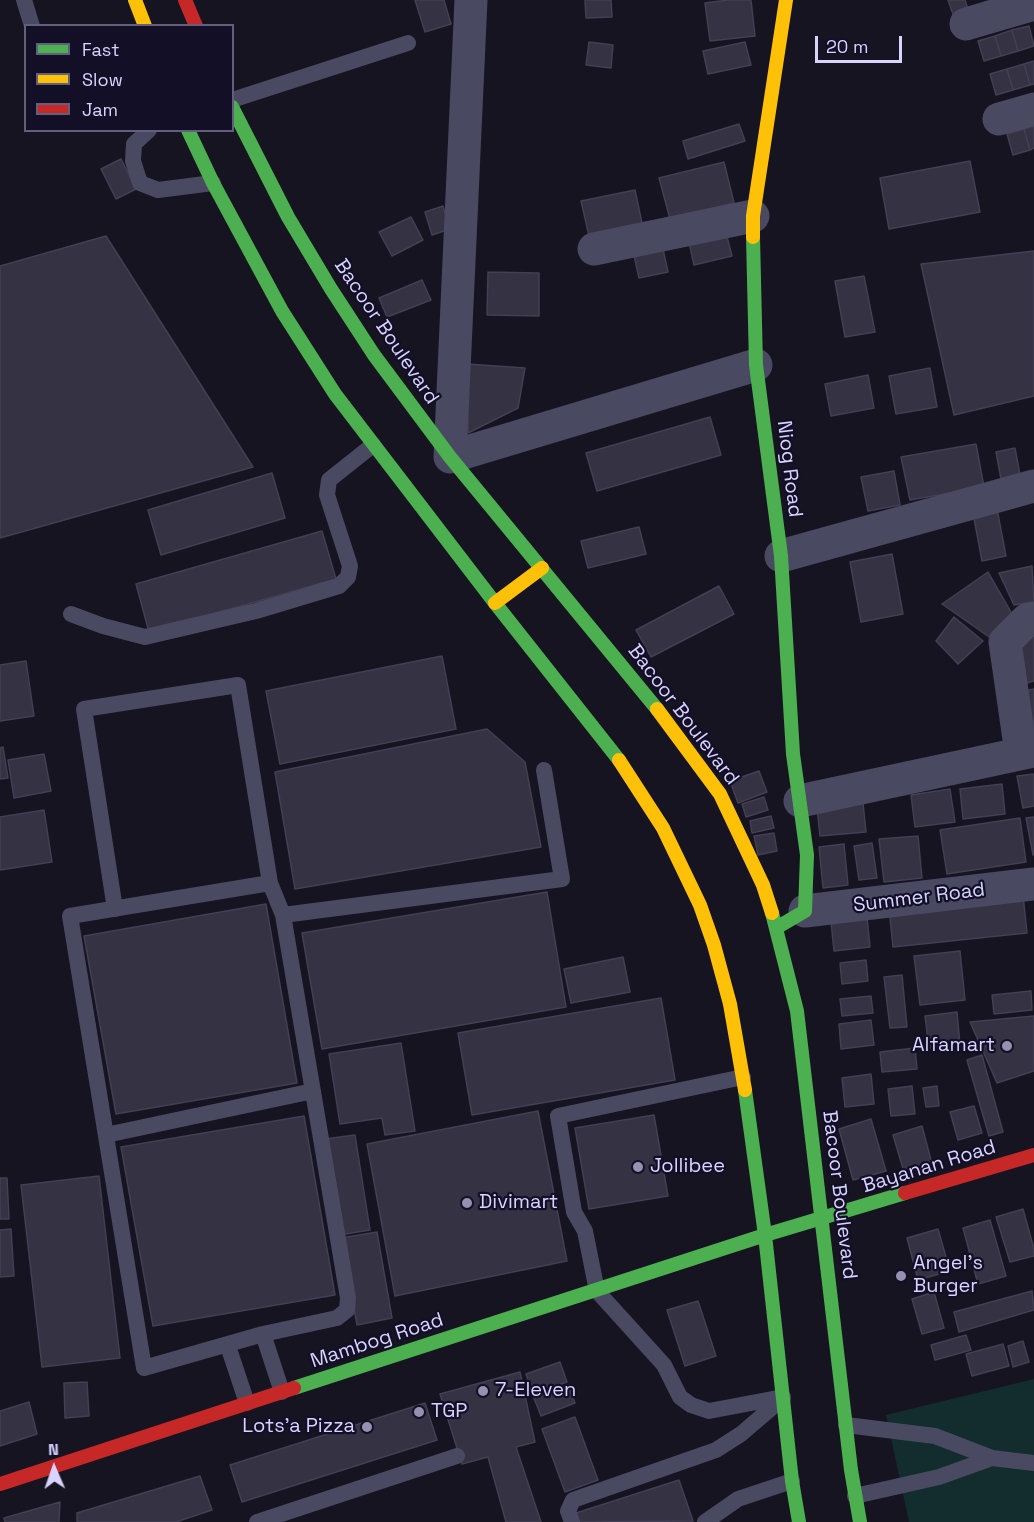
<!DOCTYPE html>
<html>
<head>
<meta charset="utf-8">
<style>
  body { margin:0 }
  #map { position:relative; width:1034px; height:1522px; overflow:hidden; background:#161421; font-family:"Space Grotesk",sans-serif }
  canvas { display:block }
  .legend { position:absolute; left:24px; top:24px; width:210px; height:108px; box-sizing:border-box; background:#130f26; border:2px solid #625e7d; margin:0; padding:8px 10px; list-style:none; font-size:18px; color:#d9d4ff }
  .legend li { display:flex; align-items:center; gap:12px; height:30px }
  .legend b { width:30px; border:2px solid #625e7d }
  .north { position:absolute; left:24px; top:1438px; width:60px; height:60px; -webkit-text-stroke:4px #130f26; paint-order:stroke; rotate:358deg; font-size:16px; font-weight:700; line-height:24px; text-align:center; color:#d9d4ff }
  .north::after { content:''; display:block; margin:auto; width:21px; height:27px; background:#d9d4ff; clip-path:polygon(50% 0,100% 100%,50% 72%,0 100%) }
  .scale { position:absolute; left:815px; top:36px; width:87px; height:27px; box-sizing:border-box; border:3px solid #d9d4ff; border-top:0; padding-left:8px; font-size:18px; line-height:21px; white-space:nowrap; color:#d9d4ff; -webkit-text-stroke:4px #130f26; paint-order:stroke }
</style>
</head>
<body>
<div id="map">
<canvas width="1034" height="1522"></canvas>
<ul class="legend">
<li><b style="height:8px;background:#4caf50"></b>Fast</li>
<li><b style="height:8px;background:#ffc107"></b>Slow</li>
<li><b style="height:8px;background:#c62828"></b>Jam</li>
</ul>
<div class="north">N</div>
<div class="scale">20 m</div>
</div>
<script>
const c = document.querySelector('canvas').getContext('2d');
c.lineJoin = 'round';
function fillPath(path, color) {
  c.fillStyle = color;
  c.fill(path, 'evenodd');
}
function poly(rows) {
  const path = new Path2D();
  for (const r of rows) {
    path.moveTo(r[0], r[1]);
    for (let i = 2; i < r.length; i += 2) path.lineTo(r[i], r[i + 1]);
  }
  return path;
}
function strokePath(path, color, width, dash) {
  c.strokeStyle = color;
  c.lineWidth = width;
  c.lineCap = dash ? 'butt' : 'round';
  c.setLineDash(dash || []);
  c.stroke(path);
}
function write(font, color, halo, rows, align = 'center') {
  c.font = font + ' "Space Grotesk",sans-serif';
  c.lineWidth = 4.5;
  c.setLineDash([]);
  c.textBaseline = 'middle';
  c.strokeStyle = halo;
  c.fillStyle = color;
  for (const [text, x, y, turn = 0] of rows) {
    c.save();
    c.translate(x, y);
    c.rotate((+turn || 0) * Math.PI / 180);
    c.textAlign = isNaN(turn) ? turn : align;
    if (halo) c.strokeText(text, 0, 0);
    c.fillText(text, 0, 0);
    c.restore();
  }
}
const green = poly([
  [1034,1379,1034,1522,909,1522,886,1415]
]);
const building = poly([
  [415,0,444,0,451,24,425,32,415,0],
  [585,0,611,0,612,17,586,18,585,0],
  [728,0,751,0,755,36,710,41,705,3,728,0],
  [948,0,965,0,970,15,955,20,948,0],
  [1029,26,1034,46,1018,51,1012,30,1029,26],
  [1012,30,1018,51,1001,56,995,36,1012,30],
  [995,36,1001,56,984,61,978,41,995,36],
  [589,42,613,45,611,68,586,65,589,42],
  [745,42,751,65,708,74,703,51,745,42],
  [1034,61,1034,84,1030,85,1024,64,1034,61],
  [1024,64,1030,85,1013,90,1007,69,1024,64],
  [1007,69,1013,90,996,95,990,74,1007,69],
  [739,124,745,141,688,159,683,141,739,124],
  [1034,126,1034,148,1030,150,1024,129,1034,126],
  [1024,129,1030,150,1013,155,1007,134,1024,129],
  [121,159,136,189,116,199,101,169,121,159],
  [970,161,980,212,889,229,880,178,970,161],
  [724,162,734,203,670,219,659,178,724,162],
  [635,190,643,228,590,240,581,201,635,190],
  [443,206,450,229,432,235,425,212,443,206],
  [411,217,423,240,392,256,379,232,411,217],
  [724,225,732,256,694,265,687,233,724,225],
  [106,236,253,467,0,538,0,266,106,236],
  [661,240,668,272,639,278,632,246,661,240],
  [1034,251,1034,396,954,415,921,264,1034,251],
  [488,272,539,273,539,316,487,315,488,272],
  [864,276,875,332,845,337,835,281,864,276],
  [422,280,431,300,387,317,379,298,422,280],
  [467,364,525,368,518,408,468,433,467,364],
  [930,368,937,407,896,414,889,376,930,368],
  [868,375,874,408,831,416,825,384,868,375],
  [710,417,721,455,597,491,586,453,710,417],
  [976,444,984,487,910,500,901,457,976,444],
  [1015,448,1020,475,1001,479,996,452,1015,448],
  [894,471,900,505,868,511,861,477,894,471],
  [272,473,285,518,161,555,148,510,272,473],
  [997,509,1006,556,982,561,973,513,997,509],
  [639,527,646,554,588,568,581,541,639,527],
  [322,531,336,579,149,632,136,584,322,531],
  [892,554,903,614,861,622,850,562,892,554],
  [1032,566,1034,602,1014,605,999,573,1032,566],
  [988,572,1015,619,992,639,942,604,988,572],
  [719,586,734,614,651,657,636,630,719,586],
  [954,617,983,641,958,664,936,641,954,617],
  [1034,635,1034,681,1027,683,1016,639,1034,635],
  [442,656,456,729,280,764,266,691,442,656],
  [26,661,34,716,0,721,0,665,26,661],
  [1034,689,1034,730,1024,691,1034,689],
  [487,729,525,762,541,847,295,889,275,772,487,729],
  [3,747,8,778,0,779,0,748,3,747],
  [44,754,51,791,14,798,8,760,44,754],
  [759,771,767,792,738,803,730,781,759,771],
  [1034,774,1034,806,1023,808,1017,776,1034,774],
  [1002,784,1005,814,963,819,960,789,1002,784],
  [950,789,955,822,915,827,911,795,950,789],
  [764,797,768,810,746,817,742,804,764,797],
  [863,803,866,832,820,836,817,807,863,803],
  [44,810,52,862,0,870,0,817,44,810],
  [771,816,774,828,752,833,750,821,771,816],
  [1034,817,1034,855,1033,855,1026,818,1034,817],
  [1020,818,1026,862,947,874,940,830,1020,818],
  [774,833,777,851,758,855,754,836,774,833],
  [918,836,922,878,884,882,879,839,918,836],
  [872,843,877,878,859,880,854,846,872,843],
  [844,844,848,885,823,888,819,847,844,844],
  [547,892,566,1007,322,1049,302,933,547,892],
  [1023,895,1027,933,893,947,889,909,1023,895],
  [266,904,297,1083,116,1114,84,936,266,904],
  [866,908,870,947,834,951,830,912,866,908],
  [960,951,965,1000,920,1005,914,956,960,951],
  [623,957,630,992,571,1003,564,969,623,957],
  [866,960,868,981,842,984,840,963,866,960],
  [902,975,907,1027,890,1028,884,977,902,975],
  [1031,991,1032,1010,994,1014,992,995,1031,991],
  [871,996,873,1013,842,1016,840,999,871,996],
  [661,998,675,1080,472,1115,458,1033,661,998],
  [957,1012,960,1045,929,1048,925,1016,957,1012],
  [1034,1016,1034,1071,997,1083,970,1022,1034,1016],
  [871,1020,874,1045,841,1049,839,1024,871,1020],
  [401,1043,415,1131,385,1135,382,1118,340,1124,329,1054,401,1043],
  [915,1048,917,1069,882,1072,880,1052,915,1048],
  [982,1055,1003,1132,989,1136,967,1060,982,1055],
  [871,1074,874,1104,845,1107,842,1078,871,1074],
  [912,1086,915,1114,891,1116,888,1089,912,1086],
  [937,1086,939,1106,926,1107,923,1088,937,1086],
  [974,1106,982,1133,958,1140,950,1112,974,1106],
  [538,1111,567,1261,395,1296,367,1144,538,1111],
  [654,1115,668,1196,589,1209,575,1128,654,1115],
  [304,1116,335,1295,153,1326,121,1147,304,1116],
  [871,1119,886,1171,853,1180,839,1129,871,1119],
  [922,1126,932,1164,904,1172,893,1135,922,1126],
  [355,1135,370,1230,340,1235,325,1139,355,1135],
  [99,1176,120,1358,42,1367,21,1185,99,1176],
  [0,1178,7,1178,9,1219,0,1219,0,1178],
  [1023,1209,1034,1249,1034,1256,1010,1262,996,1217,1023,1209],
  [990,1220,1006,1276,978,1284,963,1228,990,1220],
  [11,1229,14,1276,0,1277,0,1230,11,1229],
  [938,1229,950,1271,918,1280,907,1238,938,1229],
  [377,1232,392,1318,357,1325,341,1238,377,1232],
  [1032,1291,1034,1310,959,1332,954,1312,1032,1291],
  [934,1292,944,1328,922,1334,912,1299,934,1292],
  [698,1301,716,1356,685,1366,667,1310,698,1301],
  [966,1335,971,1350,935,1360,931,1345,966,1335],
  [1023,1341,1029,1362,1013,1367,1008,1346,1023,1341],
  [1003,1344,1009,1366,972,1376,966,1354,1003,1344],
  [560,1362,567,1382,533,1394,526,1374,560,1362],
  [520,1372,535,1442,516,1447,541,1522,506,1522,488,1457,462,1464,440,1394,520,1372],
  [87,1382,89,1416,65,1418,64,1383,87,1382],
  [568,1385,575,1403,541,1416,534,1398,568,1385],
  [29,1402,37,1434,0,1446,0,1411,29,1402],
  [425,1403,437,1440,242,1502,230,1465,425,1403],
  [575,1417,598,1480,565,1492,542,1429,575,1417],
  [200,1476,212,1510,176,1522,77,1522,77,1513,200,1476],
  [679,1480,693,1521,579,1522,576,1513,679,1480],
  [60,1502,59,1522,5,1522,4,1518,60,1502]
]);
const lane = poly([
  [24,0,32,26],
  [232,100,408,43],
  [149,130,134,144,133,161,140,183,158,190,213,183],
  [71,614,103,626,145,637,256,611,339,586,348,577,350,566,327,495,329,480,373,445],
  [270,883,283,915,348,1298,347,1310,337,1318,263,1334,144,1368,70,916,270,883],
  [115,909,84,709,238,685,270,883],
  [283,915,562,879,544,770],
  [743,1077,558,1116,574,1212,585,1231,597,1291,664,1365,680,1397,691,1405,709,1411,783,1397],
  [106,1135,313,1091],
  [263,1334,282,1392],
  [228,1346,247,1403],
  [846,1425,935,1436,992,1458,1034,1463],
  [855,1496,939,1477,992,1458],
  [257,1522,457,1456],
  [572,1522,568,1511,573,1500,716,1450,741,1434,783,1398],
  [705,1522,738,1499,792,1481]
]);
const street = poly([
  [471,0,450,457,756,365],
  [966,24,1034,4],
  [999,119,1034,109],
  [594,249,753,216],
  [781,556,1034,486],
  [1021,753,1005,642,1028,619,1034,618],
  [800,801,1034,751],
  [805,911,1034,884]
]);
const fast = poly([
  [232,107,288,217,331,289,374,355,450,457,657,709],
  [188,130,213,183,282,311,335,394,495,603,619,760],
  [753,237,756,365,781,556,793,754,807,855,805,911,776,928],
  [772,913,797,1011,851,1470,860,1522],
  [745,1090,765,1235,792,1481,799,1522],
  [294,1388,765,1235,905,1193]
]);
const slow = poly([
  [135,0,145,26],
  [753,237,753,216,786,0],
  [495,603,542,568],
  [657,709,720,794,763,885,772,913],
  [619,760,663,828,700,905,714,945,730,1004,745,1090]
]);
const jam = poly([
  [185,0,196,26],
  [905,1193,1034,1155],
  [0,1484,294,1388]
]);
const markers = [
  [1007,1046,6,"#9591b1"],
  [638,1167,6,"#9591b1"],
  [467,1203,6,"#9591b1"],
  [901,1276,6,"#9591b1"],
  [483,1391,6,"#9591b1"],
  [419,1412,6,"#9591b1"],
  [367,1427,6,"#9591b1"]
];
const streetNames = [
  ["Bacoor Boulevard",386,332,56],
  ["Niog Road",789,469,83],
  ["Bacoor Boulevard",683,715,53],
  ["Summer Road",919,898,-7],
  ["Bayanan Road",929,1167,-17],
  ["Bacoor Boulevard",839,1195,83],
  ["Mambog Road",377,1341,-18]
];
const poiNames = [
  ["Alfamart",995,1046,"right"],
  ["Jollibee",650,1167],
  ["Divimart",479,1203],
  ["Angel's",913,1264],
  ["Burger",913,1287],
  ["7-Eleven",495,1391],
  ["TGP",431,1412],
  ["Lots'a Pizza",355,1427,"right"]
];
fillPath(green, '#132c2d');
fillPath(building, '#343243');
strokePath(building, '#433f54', 1.5);
strokePath(lane, '#4a4962', 16);
strokePath(street, '#4a4962', 33);
strokePath(fast, '#4caf50', 14);
strokePath(slow, '#ffc107', 14);
strokePath(jam, '#c62828', 14);
for (const [x, y, r, color] of markers) {
  const dot = new Path2D();
  dot.arc(x, y, r, 0, 2 * Math.PI);
  c.fillStyle = color;
  c.fill(dot);
  strokePath(dot, '#130f26', 2);
}
write('20px', '#d9d4ff', '#130f26', streetNames);
write('20px', '#d9d4ff', '#130f26', poiNames, 'left');
</script>
</body>
</html>
